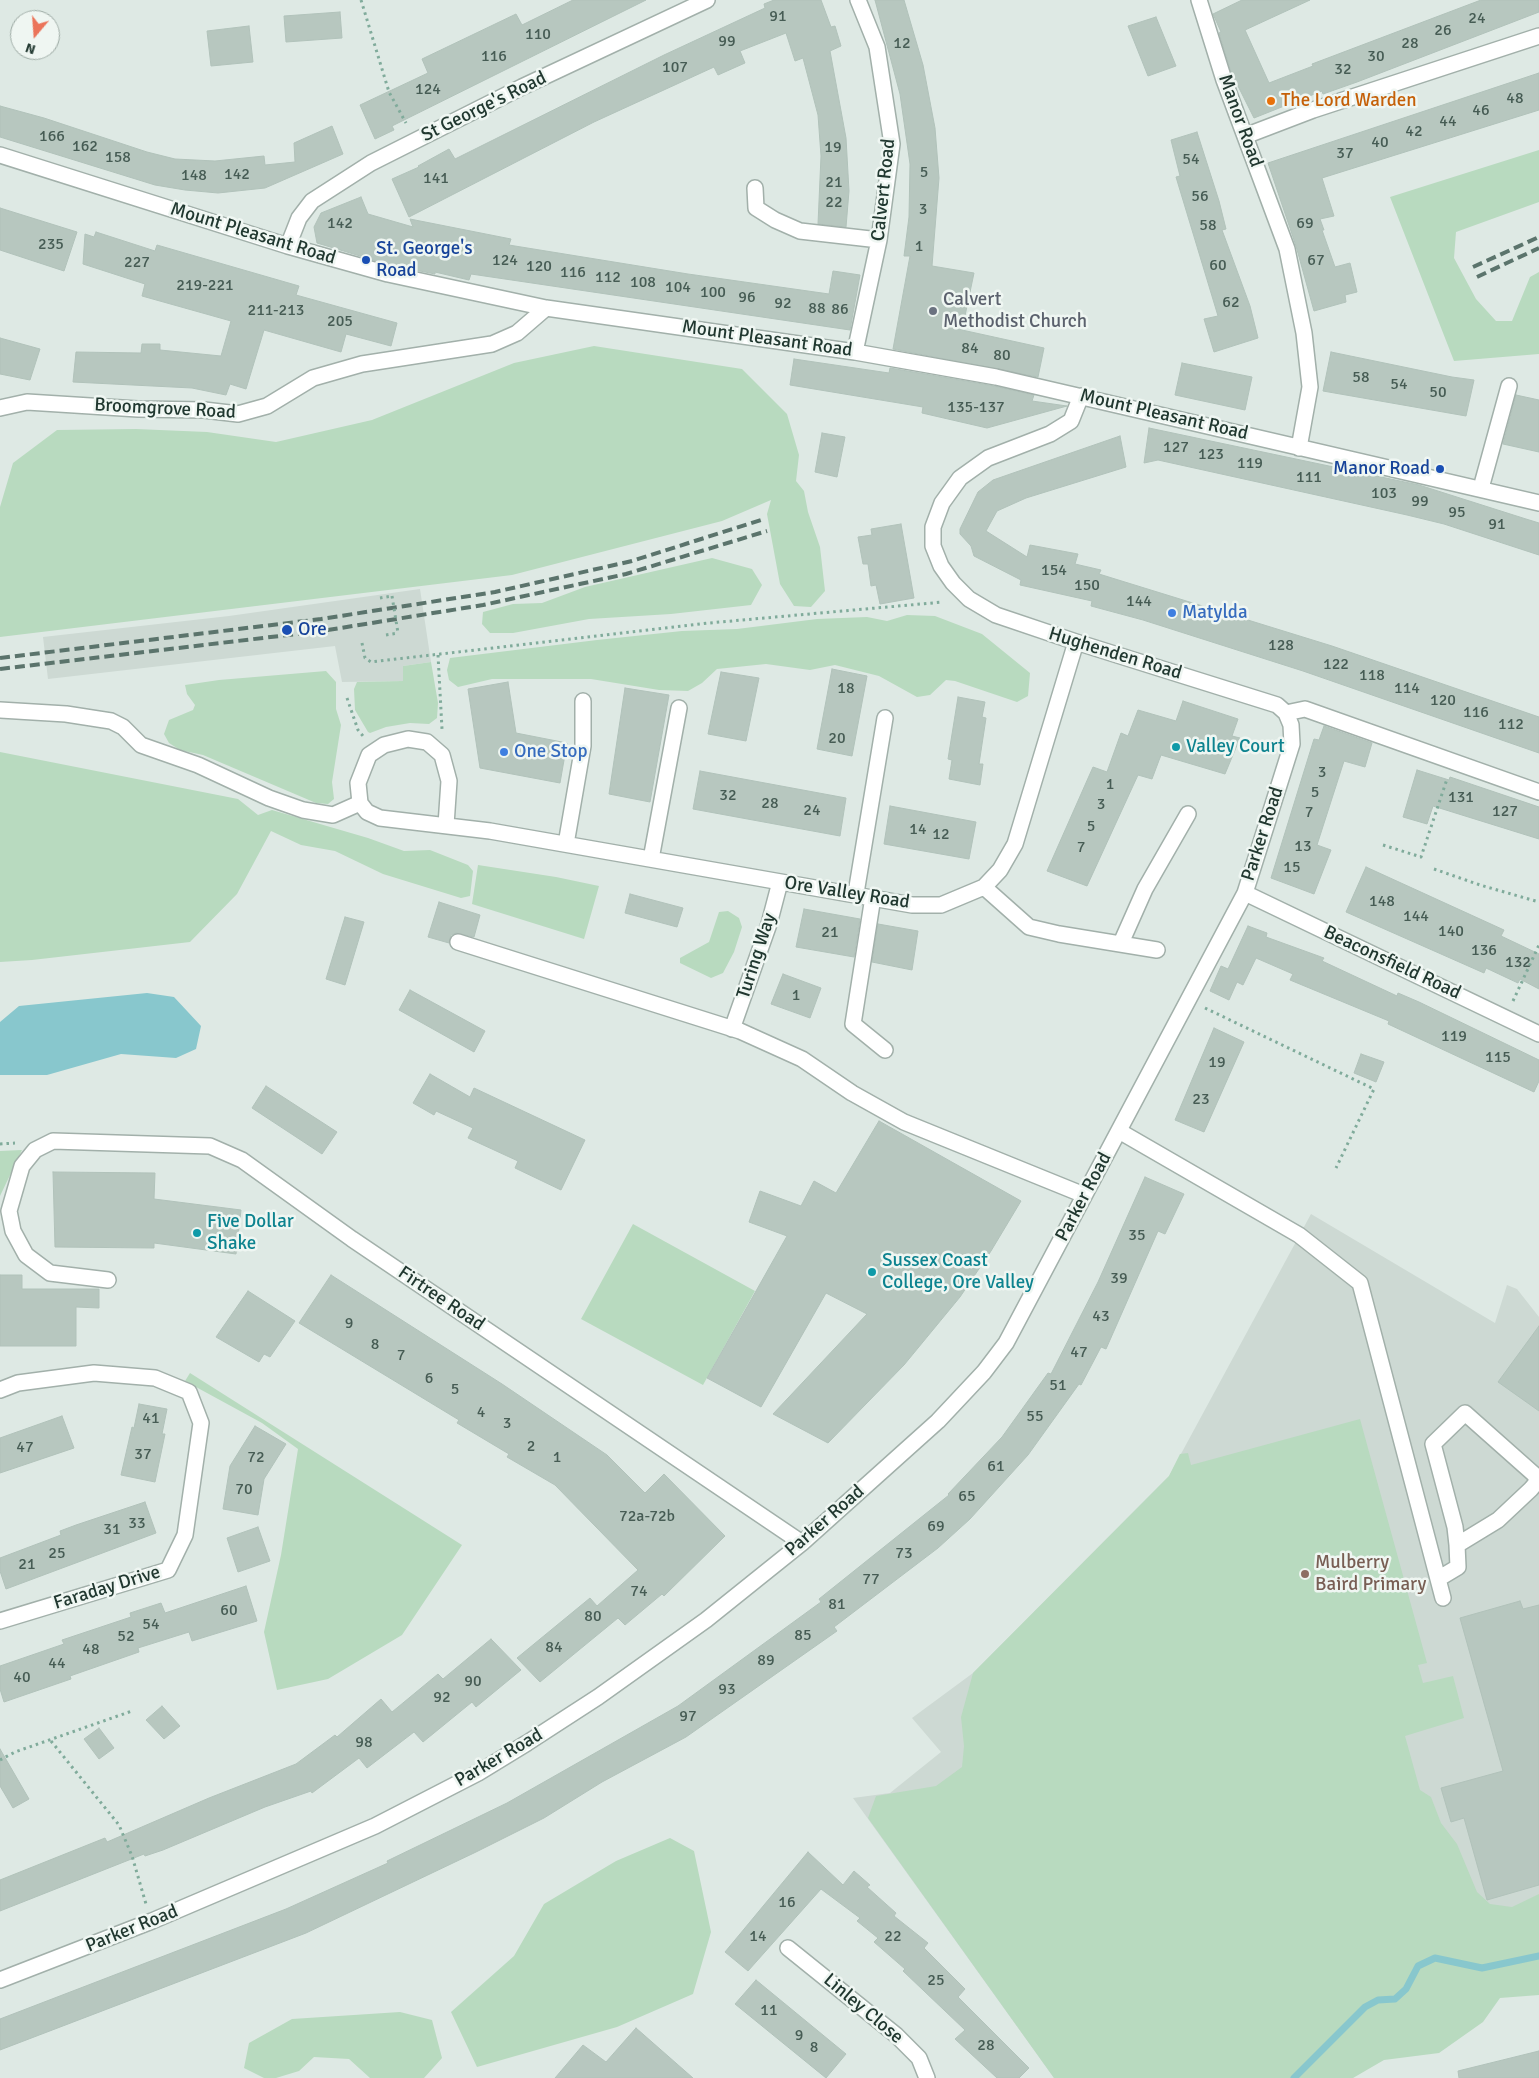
<!DOCTYPE html>
<html>
<head>
<meta charset="utf-8">
<style>
  body { margin:0 }
  #map { position:relative; width:1539px; height:2078px; overflow:hidden; background:#dee9e4; font-family:Signika,sans-serif }
  canvas { display:block }
  .north { position:absolute; left:10px; top:10px; width:50px; height:50px; box-sizing:border-box; background:#eff6f2; border:1px solid #9daaa4; border-radius:50%; rotate:198deg; font-size:14px; font-weight:700; line-height:20px; text-align:center; color:#213830 }
  .north::after { content:''; display:block; margin:auto; width:18px; height:22px; background:#eb745a; clip-path:polygon(50% 0,100% 100%,50% 72%,0 100%) }
</style>
</head>
<body>
<div id="map">
<canvas width="1539" height="2078"></canvas>
<div class="north">N</div>
</div>
<script>
const c = document.querySelector('canvas').getContext('2d');
c.lineJoin = 'round';
function fillPath(path, color) {
  c.fillStyle = color;
  c.fill(path, 'evenodd');
}
function poly(rows) {
  const path = new Path2D();
  for (const r of rows) {
    path.moveTo(r[0], r[1]);
    for (let i = 2; i < r.length; i += 2) path.lineTo(r[i], r[i + 1]);
  }
  return path;
}
function strokePath(path, color, width, dash) {
  c.strokeStyle = color;
  c.lineWidth = width;
  c.lineCap = dash ? 'butt' : 'round';
  c.setLineDash(dash || []);
  c.stroke(path);
}
function write(font, color, halo, rows, align = 'center') {
  c.font = font + ' Signika,sans-serif';
  c.lineWidth = 5;
  c.setLineDash([]);
  c.textBaseline = 'middle';
  c.strokeStyle = halo;
  c.fillStyle = color;
  for (const [text, x, y, turn = 0] of rows) {
    c.save();
    c.translate(x, y);
    c.rotate((+turn || 0) * Math.PI / 180);
    c.textAlign = isNaN(turn) ? turn : align;
    if (halo) c.strokeText(text, 0, 0);
    c.fillText(text, 0, 0);
    c.restore();
  }
}
const built = poly([
  [420,589,431,662,403,666,403,681,342,682,335,646,48,679,43,637,229,616],
  [1311,1214,1495,1323,1507,1285,1517,1289,1539,1317,1539,1948,1054,2078,853,1798,890,1793,941,1752,912,1718,973,1673,1169,1476]
]);
const green = poly([
  [1539,150,1539,202,1456,232,1454,258,1476,299,1496,321,1512,321,1530,277,1539,272,1539,354,1454,361,1390,197],
  [594,346,742,369,787,414,799,455,796,481,804,491,808,512,820,547,825,591,811,607,794,606,780,584,767,514,771,500,722,521,512,575,0,637,0,507,13,463,57,430,136,429,207,432,276,442,372,420,514,363],
  [712,558,752,569,762,585,751,605,671,614,589,619,513,633,490,633,482,624,483,612,513,604,542,603,585,587],
  [907,615,935,616,982,634,1030,673,1028,696,1017,702,955,681,946,680,930,695,917,697,879,676,835,665,810,670,766,664,717,669,702,683,688,691,659,690,591,679,492,679,458,687,449,680,447,670,450,658,597,640,682,631,737,629,817,619,867,617,887,621],
  [431,662,438,703,437,718,429,724,410,723,386,727,370,733,368,732,355,710,354,689,357,682,403,681,403,666],
  [326,671,336,682,336,709,341,725,332,782,334,799,328,804,316,803,203,755,180,750,169,743,164,734,169,720,193,710,195,705,187,694,185,685,219,680],
  [0,752,238,799,258,815,272,810,368,838,404,851,430,850,468,865,473,871,470,896,461,898,383,874,335,851,301,845,271,831,237,894,190,942,32,960,0,962],
  [478,865,556,877,599,886,584,939,472,904],
  [728,911,739,918,742,927,734,952,723,973,711,978,680,963,680,958,709,942,719,912],
  [22,1150,0,1196,0,1151],
  [633,1224,755,1291,703,1385,581,1319],
  [190,1373,462,1545,402,1635,328,1679,277,1690,264,1632,281,1555,298,1449,262,1423,185,1381],
  [1360,1419,1427,1663,1418,1665,1423,1683,1453,1676,1464,1718,1405,1736,1420,1790,1431,1797,1441,1823,1457,1844,1477,1892,1490,1904,1512,1907,1539,1894,1539,1995,1500,1998,1483,2022,1439,2053,1384,2060,1353,2078,1054,2078,868,1818,876,1796,936,1786,962,1767,964,1746,961,1717,973,1673,1169,1476,1180,1454,1188,1453,1191,1465],
  [670,1838,694,1851,711,1932,693,1994,617,2027,477,2067,451,2012,514,1956,544,1904,616,1861],
  [400,2012,432,2020,442,2058,424,2078,370,2078,349,2059,314,2057,299,2071,276,2078,264,2078,244,2068,249,2043,292,2019]
]);
const water = poly([
  [147,993,174,997,201,1026,196,1049,176,1058,121,1054,47,1075,0,1075,0,1022,19,1006]
]);
const stream = poly([
  [1294,2078,1365,2007,1378,2000,1395,1999,1406,1989,1418,1966,1435,1958,1482,1968,1539,1956]
]);
const building = poly([
  [573,0,646,0,392,126,394,130,375,139,360,105,428,73,422,59,516,14,522,25,573,0],
  [774,0,821,0,831,27,835,26,841,46,830,51,846,138,849,191,846,227,818,224,821,156,818,115,803,58,795,61,786,33,740,51,745,63,718,75,714,67,594,122,409,217,392,179,419,167,418,166,449,149,455,159,664,55,765,8,764,4,774,0],
  [875,0,904,0,923,65,935,128,939,178,932,266,974,273,962,330,1044,348,1038,377,893,349,910,256,904,256,909,217,910,164,900,94,875,0],
  [1242,0,1310,0,1245,30,1269,83,1313,66,1312,64,1481,0,1539,0,1539,12,1357,82,1323,94,1322,91,1254,118,1231,72,1219,33,1221,32,1213,14,1242,0],
  [340,12,342,38,286,42,284,16,340,12],
  [1156,17,1176,66,1148,76,1128,26,1156,17],
  [249,26,253,62,211,66,207,31,249,26],
  [1539,73,1539,110,1322,178,1334,216,1320,219,1324,230,1322,230,1335,267,1350,263,1357,292,1345,295,1346,302,1314,311,1296,246,1268,163,1539,73],
  [0,106,44,118,147,152,175,159,215,161,264,156,265,165,295,162,294,143,332,126,343,154,265,188,218,193,185,190,155,185,0,137,0,106],
  [1197,132,1219,201,1226,229,1222,230,1250,306,1258,338,1214,352,1204,319,1218,316,1176,177,1180,176,1171,140,1197,132],
  [361,197,368,214,413,227,410,219,511,239,509,245,515,246,688,274,829,294,833,271,860,275,850,330,471,274,469,280,435,272,435,274,390,265,317,243,314,227,321,213,361,197],
  [0,208,77,232,64,271,0,250,0,208],
  [96,232,155,251,157,245,299,286,296,295,397,323,391,346,346,334,341,352,264,330,246,389,230,384,226,395,192,388,73,382,76,352,141,353,142,344,160,344,160,350,221,356,231,321,142,296,145,284,83,264,85,234,94,237,96,232],
  [0,338,40,349,30,380,0,374,0,338],
  [1331,352,1452,377,1474,380,1466,416,1323,391,1331,352],
  [794,359,889,373,890,368,994,386,1034,395,1032,401,1067,406,987,428,922,413,923,407,790,385,794,359],
  [1182,363,1252,377,1245,410,1175,395,1182,363],
  [1516,395,1539,400,1539,452,1503,444,1516,395],
  [1149,428,1419,485,1526,519,1539,523,1539,555,1444,524,1407,515,1158,460,1144,463,1149,428],
  [822,433,845,437,837,477,815,472,822,433],
  [1120,436,1126,467,1026,498,997,511,986,531,1027,557,1030,545,1078,554,1075,564,1101,570,1099,574,1332,646,1539,717,1539,753,1303,671,1143,620,1091,606,1092,601,1020,585,1021,580,974,556,971,546,960,534,960,529,978,492,993,480,1120,436],
  [901,524,914,598,880,604,876,585,871,586,868,564,863,564,858,537,872,535,871,529,901,524],
  [832,669,867,676,852,756,817,749,832,669],
  [721,672,759,678,746,741,708,734,721,672],
  [508,682,516,733,567,743,560,783,480,768,468,689,508,682],
  [625,688,669,695,650,802,609,794,625,688],
  [958,697,985,702,982,717,986,718,979,764,983,764,980,785,949,779,952,760,948,759,958,697],
  [1183,701,1238,719,1232,736,1240,738,1225,774,1161,755,1152,779,1138,775,1087,886,1047,871,1093,767,1107,772,1121,733,1128,736,1138,710,1176,721,1183,701],
  [1324,726,1372,743,1365,767,1344,761,1317,845,1331,850,1314,894,1271,878,1314,739,1319,740,1324,726],
  [1417,770,1449,780,1450,777,1539,807,1539,839,1433,806,1427,824,1403,817,1417,770],
  [700,771,846,798,840,836,693,809,700,771],
  [890,806,976,822,969,859,884,844,890,806],
  [1366,867,1504,930,1501,936,1539,954,1539,989,1520,979,1518,983,1486,968,1484,973,1346,912,1366,867],
  [630,894,683,908,677,927,625,913,630,894],
  [439,902,480,915,474,937,456,933,451,935,449,943,428,937,439,902],
  [804,909,860,919,854,957,796,947,804,909],
  [345,917,364,922,345,985,326,979,345,917],
  [878,924,918,931,912,970,872,962,878,924],
  [1248,926,1267,933,1266,937,1324,958,1322,961,1397,996,1398,993,1419,1002,1539,1060,1539,1081,1534,1092,1388,1024,1389,1021,1290,980,1293,974,1256,958,1243,985,1237,982,1229,1000,1210,991,1221,966,1228,969,1248,926],
  [783,974,821,988,810,1018,771,1004,783,974],
  [410,990,485,1031,474,1052,399,1010,410,990],
  [1214,1028,1244,1042,1204,1132,1175,1120,1214,1028],
  [1361,1054,1384,1062,1376,1082,1354,1073,1361,1054],
  [430,1074,470,1097,474,1088,585,1140,561,1190,515,1168,518,1161,468,1138,473,1128,436,1111,434,1115,413,1103,430,1074],
  [266,1086,337,1132,322,1154,252,1108,266,1086],
  [879,1121,1021,1201,991,1251,960,1297,904,1365,828,1443,773,1414,867,1314,826,1293,761,1407,707,1378,787,1236,749,1222,760,1191,801,1206,814,1181,836,1193,879,1121],
  [53,1172,155,1173,154,1199,241,1210,236,1254,154,1243,154,1248,55,1247,53,1172],
  [1145,1177,1184,1194,1165,1234,1158,1231,1106,1349,1101,1347,1081,1385,1079,1384,1028,1455,970,1519,938,1548,834,1627,837,1631,686,1737,602,1782,544,1818,476,1852,306,1933,0,2050,0,2019,286,1909,388,1863,387,1861,507,1803,678,1706,821,1602,819,1599,949,1495,948,1494,1002,1437,1048,1373,1051,1374,1098,1282,1145,1177],
  [0,1275,22,1275,22,1289,99,1289,99,1308,76,1307,76,1346,0,1346,0,1275],
  [331,1275,502,1384,607,1455,645,1493,664,1474,725,1536,664,1596,662,1594,625,1625,618,1618,540,1682,517,1658,590,1598,597,1606,638,1570,555,1485,507,1457,509,1454,457,1423,459,1420,299,1323,331,1275],
  [248,1291,295,1321,270,1357,264,1354,259,1362,216,1337,248,1291],
  [1539,1326,1539,1411,1498,1382,1539,1326],
  [139,1404,167,1409,162,1434,165,1434,155,1482,121,1475,132,1427,134,1428,139,1404],
  [62,1416,74,1448,0,1473,0,1438,62,1416],
  [255,1426,286,1444,264,1479,258,1515,223,1509,230,1466,255,1426],
  [145,1502,156,1533,6,1589,0,1571,0,1558,61,1535,60,1531,76,1525,145,1502],
  [258,1527,270,1561,238,1572,227,1538,258,1527],
  [246,1586,257,1621,192,1641,189,1632,138,1648,139,1652,70,1676,71,1679,4,1702,0,1689,0,1666,64,1644,62,1640,131,1617,130,1613,161,1603,165,1613,246,1586],
  [1520,1601,1523,1609,1539,1605,1539,1885,1487,1900,1464,1818,1451,1822,1441,1788,1503,1771,1460,1618,1520,1601],
  [491,1639,521,1670,476,1707,472,1702,423,1742,414,1732,367,1768,359,1758,312,1793,311,1791,265,1807,163,1850,145,1856,144,1854,0,1911,0,1880,105,1838,107,1842,209,1798,296,1764,335,1735,337,1737,381,1699,392,1712,438,1674,443,1679,491,1639],
  [162,1706,180,1726,164,1739,146,1720,162,1706],
  [99,1728,114,1748,99,1759,84,1739,99,1728],
  [0,1749,29,1799,13,1808,0,1786,0,1749],
  [808,1852,843,1885,854,1871,870,1885,867,1887,896,1913,894,1916,928,1943,924,1948,965,1989,958,1997,1029,2068,1019,2078,997,2078,955,2039,965,2030,903,1971,905,1969,874,1942,878,1938,857,1921,860,1918,821,1889,748,1971,725,1952,808,1852],
  [756,1980,846,2054,826,2078,735,2004,756,1980],
  [636,2028,693,2078,555,2078,583,2045,606,2062,636,2028],
  [1539,2051,1539,2078,1459,2078,1458,2071,1539,2051]
]);
const path = poly([
  [361,0,389,92,406,123],
  [380,598,392,596],
  [386,635,398,633],
  [362,643,365,658,371,662,709,623,943,602],
  [438,655,442,729],
  [347,698,358,730,363,736],
  [1383,845,1421,857,1447,779],
  [1434,869,1480,885,1539,902],
  [1513,1001,1539,945],
  [1205,1008,1374,1089,1336,1168],
  [0,1144,15,1143],
  [51,1741,119,1825,132,1856,146,1904],
  [0,1760,15,1752,132,1711]
]);
const minor = poly([
  [1199,0,1224,80,1287,249,1304,333,1310,387,1299,448],
  [1245,136,1313,110,1539,36],
  [0,155,288,246,388,274,546,308,855,352,996,377,1539,503],
  [755,188,756,208,775,220,800,231,879,240],
  [288,246,299,218,312,201,371,163,522,87,707,0],
  [855,352,879,240,892,144,877,47,858,0],
  [0,408,27,402,138,409,204,410,238,414,267,406,313,378,362,364,492,344,517,333,546,308],
  [1481,488,1509,386],
  [0,710,66,714,111,721,123,727,141,745,198,765,269,798,303,810,333,815,360,803],
  [1286,713,1305,709,1539,792],
  [446,825,449,781,442,755,427,742,408,739,384,745,369,755,358,783,360,803,367,812,380,818,490,831,912,905,941,905,984,887,1000,870,1015,844,1076,642],
  [566,844,583,746,583,701],
  [651,859,679,708],
  [984,887,1029,927,1059,934,1157,950],
  [856,893,885,718],
  [1245,893,1539,1034],
  [873,897,853,1024,885,1050],
  [458,942,740,1031,802,1059,852,1093,904,1122,1084,1195],
  [1121,943,1145,889,1188,814],
  [732,1029,769,924,780,882],
  [1119,1131,1299,1235,1360,1283,1443,1598],
  [108,1280,50,1273,26,1255,13,1231,9,1211,22,1166,35,1150,53,1141,210,1146,242,1160,352,1239,802,1543],
  [0,1390,18,1383,94,1373,155,1378,189,1392,201,1423,185,1535,168,1570,0,1621],
  [1438,1579,1458,1567,1457,1545,1455,1527,1433,1444,1465,1413,1536,1476,1536,1483,1531,1489,1498,1520,1457,1545],
  [788,1948,896,2035,919,2058,927,2078],
  [0,1980,152,1921,375,1826,478,1773,527,1743,598,1697,706,1620,802,1543,938,1421,984,1372,1006,1343,1245,893,1292,744,1291,725,1286,713,1277,705,1076,642,996,615,969,599,953,583,941,566,933,546,933,527,942,503,960,478,988,458,1050,434,1071,421,1081,396]
]);
const rail = poly([
  [1473,267,1539,237],
  [1477,277,1539,248],
  [0,658,321,619,495,592,632,561,764,519],
  [0,669,322,631,483,605,626,574,767,531]
]);
const pathBridge = poly([
  [392,596,398,633]
]);
const markers = [
  [1271,101,5,"#e8710a"],
  [366,260,5,"#1a4fb4"],
  [933,311,5,"#6b7280"],
  [1440,469,5,"#1a4fb4"],
  [1172,613,5,"#3f7fe0"],
  [287,630,6,"#1a4fb4"],
  [1176,747,5,"#0f9aa8"],
  [504,752,5,"#3f7fe0"],
  [197,1233,5,"#0f9aa8"],
  [872,1272,5,"#0f9aa8"],
  [1305,1574,5,"#8d6e63"]
];
const numberNames = [
  ["91",778,17],
  ["24",1477,19],
  ["26",1443,31],
  ["110",538,35],
  ["99",727,42],
  ["12",902,44],
  ["28",1410,44],
  ["116",494,57],
  ["30",1376,57],
  ["107",675,68],
  ["32",1343,70],
  ["124",428,90],
  ["48",1515,99],
  ["46",1481,111],
  ["44",1448,122],
  ["42",1414,132],
  ["166",52,137],
  ["40",1380,143],
  ["162",85,147],
  ["19",833,148],
  ["37",1345,154],
  ["158",118,158],
  ["54",1191,160],
  ["5",924,173],
  ["142",237,175],
  ["148",194,176],
  ["141",436,179],
  ["21",834,183],
  ["56",1200,197],
  ["22",834,203],
  ["3",923,210],
  ["142",340,224],
  ["69",1305,224],
  ["58",1208,226],
  ["235",51,245],
  ["1",919,247],
  ["124",505,261],
  ["67",1316,261],
  ["227",137,263],
  ["60",1218,266],
  ["120",539,267],
  ["116",573,273],
  ["112",608,278],
  ["108",643,283],
  ["219-221",205,286],
  ["104",678,288],
  ["100",713,293],
  ["96",747,298],
  ["62",1231,303],
  ["92",783,304],
  ["88",817,309],
  ["86",840,310],
  ["211-213",276,311],
  ["205",340,322],
  ["84",970,349],
  ["80",1002,356],
  ["58",1361,378],
  ["54",1399,385],
  ["50",1438,393],
  ["135-137",976,408],
  ["127",1176,448],
  ["123",1211,455],
  ["119",1250,464],
  ["111",1309,478],
  ["103",1384,494],
  ["99",1420,502],
  ["95",1457,513],
  ["91",1497,525],
  ["154",1054,571],
  ["150",1087,586],
  ["144",1139,602],
  ["128",1281,646],
  ["122",1336,665],
  ["118",1372,676],
  ["18",846,689],
  ["114",1407,689],
  ["120",1443,701],
  ["116",1476,713],
  ["112",1511,725],
  ["20",837,739],
  ["3",1322,773],
  ["1",1110,785],
  ["5",1315,793],
  ["32",728,796],
  ["131",1461,798],
  ["28",770,804],
  ["3",1101,805],
  ["24",812,811],
  ["127",1505,812],
  ["7",1309,813],
  ["5",1091,827],
  ["14",918,830],
  ["12",941,835],
  ["13",1303,847],
  ["7",1081,848],
  ["15",1292,868],
  ["148",1382,902],
  ["144",1416,917],
  ["140",1451,932],
  ["21",830,933],
  ["136",1484,951],
  ["132",1518,963],
  ["1",796,996],
  ["119",1454,1037],
  ["115",1498,1058],
  ["19",1217,1063],
  ["23",1201,1100],
  ["35",1137,1236],
  ["39",1119,1279],
  ["43",1101,1317],
  ["9",349,1324],
  ["8",375,1345],
  ["47",1079,1353],
  ["7",401,1356],
  ["6",429,1379],
  ["51",1058,1386],
  ["5",455,1390],
  ["4",481,1413],
  ["55",1035,1417],
  ["41",151,1419],
  ["3",507,1424],
  ["2",531,1447],
  ["47",25,1448],
  ["37",143,1455],
  ["72",256,1458],
  ["1",557,1458],
  ["61",996,1467],
  ["70",244,1490],
  ["65",967,1497],
  ["72a-72b",647,1517],
  ["33",137,1524],
  ["69",936,1527],
  ["31",112,1530],
  ["25",57,1554],
  ["73",904,1554],
  ["21",27,1565],
  ["77",871,1580],
  ["74",639,1592],
  ["81",837,1605],
  ["60",229,1611],
  ["80",593,1617],
  ["54",151,1625],
  ["85",803,1636],
  ["52",126,1637],
  ["84",554,1648],
  ["48",91,1650],
  ["89",766,1661],
  ["44",57,1664],
  ["40",22,1678],
  ["90",473,1682],
  ["93",727,1690],
  ["92",442,1698],
  ["97",688,1717],
  ["98",364,1743],
  ["16",787,1903],
  ["14",758,1937],
  ["22",893,1937],
  ["25",936,1981],
  ["11",769,2011],
  ["9",799,2036],
  ["28",986,2046],
  ["8",814,2048]
];
const foodNames = [
  ["The Lord Warden",1281,101]
];
const streetNames = [
  ["St George's Road",484,107,-26],
  ["Manor Road",1240,121,70],
  ["Calvert Road",884,190,-84],
  ["Mount Pleasant Road",253,234,17],
  ["Mount Pleasant Road",767,339,8],
  ["Broomgrove Road",165,409,3],
  ["Mount Pleasant Road",1164,415,13],
  ["Hughenden Road",1115,654,17],
  ["Parker Road",1263,834,-72],
  ["Ore Valley Road",847,893,9],
  ["Turing Way",757,956,-72],
  ["Beaconsfield Road",1392,963,25],
  ["Parker Road",1084,1197,-62],
  ["Firtree Road",441,1299,34],
  ["Parker Road",825,1521,-41],
  ["Faraday Drive",107,1588,-17],
  ["Parker Road",499,1758,-30],
  ["Parker Road",132,1929,-22],
  ["Linley Close",863,2009,40]
];
const transitNames = [
  ["St. George's",376,249],
  ["Road",376,271],
  ["Manor Road",1430,469,"right"],
  ["Ore",298,630]
];
const worshipNames = [
  ["Calvert",943,300],
  ["Methodist Church",943,322]
];
const shopNames = [
  ["Matylda",1182,613],
  ["One Stop",514,752]
];
const cultureNames = [
  ["Valley Court",1186,747],
  ["Five Dollar",207,1222],
  ["Shake",207,1244],
  ["Sussex Coast",882,1261],
  ["College, Ore Valley",882,1283]
];
const educationNames = [
  ["Mulberry",1315,1563],
  ["Baird Primary",1315,1585]
];
fillPath(built, '#cdd9d3');
fillPath(green, '#b8dabf');
fillPath(water, '#88c7cd');
strokePath(stream, '#88c7cd', 7);
fillPath(building, '#b7c7bf');
strokePath(building, '#b1c2ba', 1);
strokePath(minor, '#a2b0aa', 18);
strokePath(path, '#80ab9b', 3, [2.5, 4]);
strokePath(minor, '#fff', 15);
strokePath(rail, '#5b746c', 4, [10, 5]);
strokePath(pathBridge, '#80ab9b', 3, [2.5, 4]);
for (const [x, y, r, color] of markers) {
  const dot = new Path2D();
  dot.arc(x, y, r, 0, 2 * Math.PI);
  c.fillStyle = color;
  c.fill(dot);
  strokePath(dot, '#eff6f2', 2);
}
write('16px', '#465c54', null, numberNames);
write('19px', '#c56008', '#eff6f2', foodNames, 'left');
write('19px', '#213830', '#eff6f2', streetNames);
write('19px', '#164399', '#eff6f2', transitNames, 'left');
write('19px', '#5b616d', '#eff6f2', worshipNames, 'left');
write('19px', '#366cbe', '#eff6f2', shopNames, 'left');
write('19px', '#0d838f', '#eff6f2', cultureNames, 'left');
write('19px', '#785e54', '#eff6f2', educationNames, 'left');
</script>
</body>
</html>
